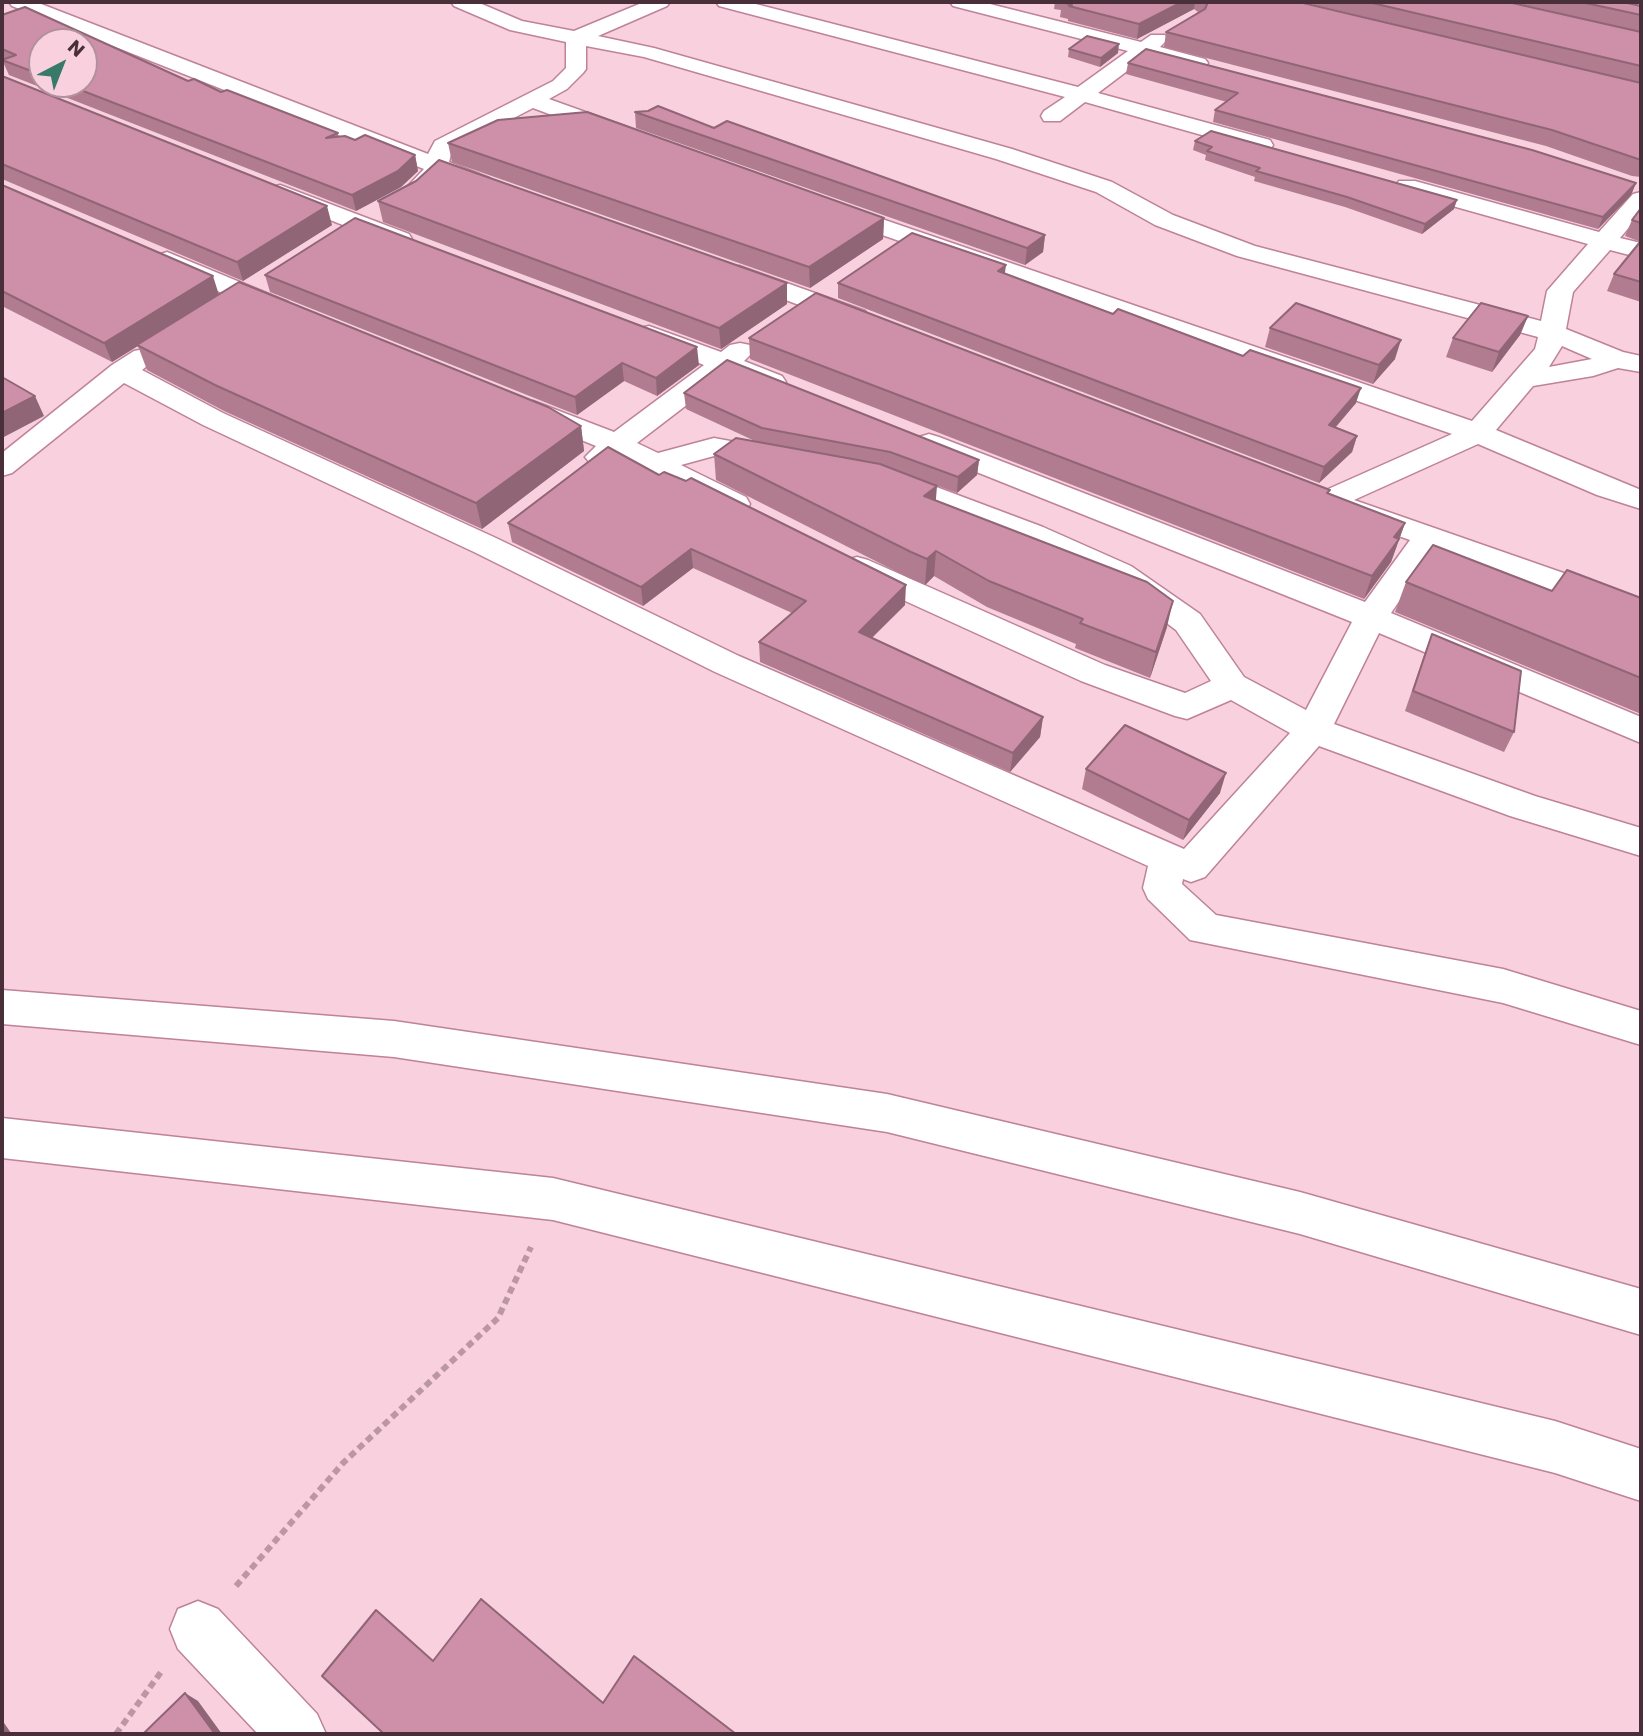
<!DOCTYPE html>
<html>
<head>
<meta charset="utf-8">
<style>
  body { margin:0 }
  #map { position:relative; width:1643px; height:1736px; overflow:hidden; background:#f8d0de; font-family:Poppins,sans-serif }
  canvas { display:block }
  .frame { position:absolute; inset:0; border:4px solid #492f39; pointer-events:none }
  .north { position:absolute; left:28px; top:28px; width:70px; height:70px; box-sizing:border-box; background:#f8d0de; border:2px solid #b2909c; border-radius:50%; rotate:42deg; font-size:19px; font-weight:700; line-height:28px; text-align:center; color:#492f39 }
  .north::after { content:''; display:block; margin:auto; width:24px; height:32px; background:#387969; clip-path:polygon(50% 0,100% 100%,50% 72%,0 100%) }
</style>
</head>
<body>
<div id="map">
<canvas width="1643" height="1736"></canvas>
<div class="frame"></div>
<div class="north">N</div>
</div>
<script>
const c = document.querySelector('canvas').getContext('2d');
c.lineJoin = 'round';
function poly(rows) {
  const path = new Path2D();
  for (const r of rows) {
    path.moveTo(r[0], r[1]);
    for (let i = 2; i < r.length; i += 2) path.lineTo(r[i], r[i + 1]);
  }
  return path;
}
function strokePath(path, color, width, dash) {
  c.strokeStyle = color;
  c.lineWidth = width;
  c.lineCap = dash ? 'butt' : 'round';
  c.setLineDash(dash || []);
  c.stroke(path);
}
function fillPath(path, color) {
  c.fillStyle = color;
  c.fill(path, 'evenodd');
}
const path = poly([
  [236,1586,343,1463,498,1318,531,1247],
  [116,1734,161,1672]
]);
const street = poly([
  [9,2,36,2,428,154,435,141,553,81,566,68,566,42,510,30,454,6,451,2,477,2,522,21,574,31,644,2,670,2,667,6,598,36,654,48,1012,149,1112,182,1173,215,1255,246,1541,321,1547,291,1588,244,1399,191,1395,186,1399,181,1415,181,1599,232,1633,194,1641,192,1641,213,1620,238,1641,243,1641,258,1610,250,1573,292,1566,329,1623,352,1641,356,1641,372,1618,368,1593,376,1533,386,1496,430,1641,490,1641,509,1597,495,1478,444,1354,500,1641,600,1641,623,1435,549,1391,613,1641,717,1641,743,1379,633,1334,724,1535,796,1641,828,1641,856,1510,816,1319,746,1205,877,1191,882,1183,879,1182,884,1216,915,1503,969,1641,1011,1641,1045,1503,1003,1190,940,1148,899,1143,888,1148,866,715,672,474,552,203,425,124,383,12,473,2,476,2,453,112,365,134,351,144,349,154,351,158,357,142,370,223,413,496,538,739,656,1184,849,1290,733,1231,700,1187,719,1175,716,1081,681,846,574,841,567,846,560,857,557,868,560,1105,665,1185,693,1211,681,1176,630,1109,580,1021,541,877,485,873,479,877,473,888,470,899,473,1043,527,1131,566,1200,614,1244,677,1306,710,1352,622,919,449,914,443,919,437,929,434,939,437,1365,602,1410,540,1342,516,1338,509,1340,506,1328,509,1317,506,1313,500,1317,494,1452,434,825,215,821,210,825,205,833,203,841,205,1472,421,1535,349,1538,337,1237,256,1155,225,1096,192,996,159,644,57,586,46,586,69,583,73,567,89,549,99,627,127,630,132,627,137,611,137,533,108,452,150,449,162,489,178,493,183,489,188,473,188,443,176,429,190,421,192,413,190,409,185,424,169,12,6,9,2],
  [1562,346,1592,359,1549,367,1562,346],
  [716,2,748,2,1078,87,1128,51,953,6,950,2,982,2,1141,42,1151,35,1165,35,1168,39,1160,47,1205,59,1208,63,1205,67,1198,69,1147,56,1098,93,1270,140,1273,145,1270,150,1262,152,1085,102,1060,121,1044,121,1041,116,1044,111,1065,97,719,6,716,2],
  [280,185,409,234,412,239,409,244,400,246,391,244,272,197,268,192,272,187,280,185],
  [167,252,288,302,292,308,288,314,279,316,270,314,158,265,154,260,158,255,167,252],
  [739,266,865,311,869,317,865,323,856,325,847,323,730,279,726,274,730,269,739,266],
  [649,326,721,352,730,345,740,343,750,345,754,351,744,361,782,376,786,382,782,388,772,390,727,374,637,443,658,453,714,438,784,451,789,457,784,463,774,466,714,456,681,465,746,497,750,504,746,511,735,513,724,511,619,457,610,463,600,466,590,463,585,457,596,446,523,416,519,410,523,404,533,401,614,432,704,365,640,340,636,334,640,328,649,326],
  [198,1601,218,1609,317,1714,326,1734,258,1734,178,1649,170,1629,178,1609,198,1601]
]);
const highway = poly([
  [2,990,394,1021,887,1094,1300,1192,1641,1289,1641,1335,1300,1234,887,1132,394,1057,2,1024,2,990],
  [2,1118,553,1178,1555,1421,1641,1449,1641,1501,1555,1473,553,1220,2,1158,2,1118]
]);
const wall = poly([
  [1055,2,1298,2,1641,83,1641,177,1632,176,1546,146,1164,47,1166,32,1198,12,1194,9,1137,39,1068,21,1068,19,1060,17,1061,10,1054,9],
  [1302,2,1508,2,1641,32,1641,83],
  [1511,2,1623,2,1641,6,1641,32],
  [2,15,338,133,338,137,415,155,418,171,401,187,356,211,9,75,3,62,2,61],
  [42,42,84,84,42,84],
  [1069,49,1118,53,1100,67,1068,57],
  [1128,63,1636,183,1631,195,1598,229,1213,122,1215,110,1227,102,1126,74],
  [2,76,332,225,243,281,2,179],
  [635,112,714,128,1045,235,1043,252,1025,265,636,128],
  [1195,141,1454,209,1422,234,1345,207,1254,181,1255,177,1205,160,1206,155,1193,150],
  [448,143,884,218,883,239,810,288,452,162],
  [2,185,219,294,581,426,584,451,482,529,224,411,147,370,138,346,112,362,2,306],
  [378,201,787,304,721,349,383,222],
  [1641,208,1641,242,1625,236,1632,220],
  [1641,242,1641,302,1607,291,1614,274],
  [1005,274,1356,403,1336,427,1357,436,1352,452,1319,483,838,298,838,283],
  [265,275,699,365,657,396,624,381,577,415,270,292],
  [1528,316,1520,335,1492,372,1446,357,1453,338],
  [1270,328,1395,359,1373,384,1265,347],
  [749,338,1329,494,1405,523,1391,562,1364,599,750,359],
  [684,393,979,460,977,475,957,493,889,468,936,501,1167,627,1150,678,1075,648,1076,644,987,607,934,576,925,585,909,578,716,480,714,454,757,442,686,409],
  [659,475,905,605,872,638,1043,717,1040,737,1010,772,760,662,759,642,792,613,693,568,643,606,512,542,508,523],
  [1406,582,1552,591,1641,598,1641,714,1395,612],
  [1432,634,1514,732,1504,752,1405,711,1424,655],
  [1086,769,1220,793,1183,840,1082,789]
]);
const shadedWall = poly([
  [1182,2,1195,2,1194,9,1137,39,1139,24],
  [1119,44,1118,53,1100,67,1101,58],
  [415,155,418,171,401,187,356,211,352,195],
  [1636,183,1631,195,1598,229,1603,217],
  [1457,200,1454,209,1422,234,1425,224],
  [327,206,332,225,243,281,237,262],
  [884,218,883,239,810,288,809,267],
  [1045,235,1043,252,1025,265,1027,248],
  [1006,265,1004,280,998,271],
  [213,276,219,295,112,362,104,343],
  [787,283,787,304,721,349,719,328],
  [1528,316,1520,335,1492,372,1499,352],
  [1401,340,1395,359,1373,384,1379,365],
  [697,347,699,365,657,396,656,378],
  [622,363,624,381,577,415,575,397],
  [1361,388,1356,403,1324,440,1329,425],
  [35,396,44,416,2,438,2,413],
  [581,426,584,451,482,529,476,503],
  [1357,436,1352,452,1319,483,1324,467],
  [979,460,977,475,957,493,958,477],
  [937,486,935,511,924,496],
  [1405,523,1391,562,1364,599,1372,576,1394,537],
  [691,549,693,568,643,606,641,587],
  [936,551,934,576,925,585,927,559],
  [906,585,905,605,858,651,859,632],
  [1173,601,1167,627,1150,678,1156,652],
  [1043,717,1040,737,1010,772,1013,753],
  [1226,773,1220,793,1183,840,1189,820],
  [185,1693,198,1701,222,1734,215,1734],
  [2,1720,11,1733,10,1734,2,1734]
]);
const building = poly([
  [1062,2,1182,2,1139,24,1069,6,1072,5,1062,2],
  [1208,2,1299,2,1641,83,1641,160,1552,130,1166,32,1205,9,1208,2],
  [1368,2,1508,2,1641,32,1641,66,1368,2],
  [1581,2,1623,2,1641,6,1641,15,1581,2],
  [25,7,188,81,194,79,221,92,227,90,338,133,326,138,345,136,355,140,365,135,415,155,398,171,352,195,65,84,84,84,84,42,42,42,42,75,2,60,16,55,2,49,2,15,25,7],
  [1087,36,1119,44,1101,58,1069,49,1087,36],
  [1146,49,1532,150,1636,183,1603,217,1215,110,1238,93,1128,63,1146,49],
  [2,76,327,206,237,262,2,164,2,76],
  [658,106,714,128,727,121,1045,235,1027,248,635,112,648,111,658,106],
  [587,112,884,218,809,267,448,143,498,120,587,112],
  [1211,131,1457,200,1425,224,1347,197,1256,171,1260,168,1207,151,1212,147,1195,141,1211,131],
  [439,160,787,283,719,328,378,201,416,181,439,160],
  [2,185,213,276,104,343,2,291,2,185],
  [1641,208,1641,223,1632,220,1641,208],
  [355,218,697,347,656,378,622,363,575,397,265,275,355,218],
  [912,233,1006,265,998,271,1113,314,1118,309,1243,356,1250,350,1361,388,1329,425,1357,436,1324,467,838,283,912,233],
  [1640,242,1641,242,1641,282,1614,274,1640,242],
  [239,282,548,407,581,426,476,503,215,385,137,345,239,282],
  [816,293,1330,490,1327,493,1405,523,1394,537,1399,539,1372,576,749,338,816,293],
  [1296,303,1401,340,1379,365,1270,328,1296,303],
  [1481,303,1528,316,1499,352,1453,338,1481,303],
  [727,360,979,460,958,477,890,452,762,428,684,393,727,360],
  [2,377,35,396,2,413,2,377],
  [736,438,880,464,937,486,924,496,1147,582,1173,601,1156,652,1080,623,1083,619,989,581,936,551,927,559,911,552,714,454,736,438],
  [608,447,659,475,664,472,686,481,691,478,906,585,859,632,1043,717,1013,753,759,642,806,601,691,549,641,587,508,523,608,447],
  [1433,545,1552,591,1567,570,1641,598,1641,678,1406,582,1433,545],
  [1432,634,1521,671,1514,732,1413,691,1432,634],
  [1125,725,1226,773,1189,820,1086,769,1125,725],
  [481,1599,603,1703,634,1656,736,1734,384,1734,322,1676,376,1610,433,1661,481,1599],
  [185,1693,215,1734,143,1734,185,1693]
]);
strokePath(street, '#bf8299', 3);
strokePath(highway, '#bf8299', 3);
strokePath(path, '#bb97a4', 6, [7, 4.5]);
fillPath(street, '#fff');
fillPath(highway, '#fff');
fillPath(wall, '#b17c90');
fillPath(shadedWall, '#906576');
fillPath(building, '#ce90a8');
strokePath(building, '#906576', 2);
</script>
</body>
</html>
